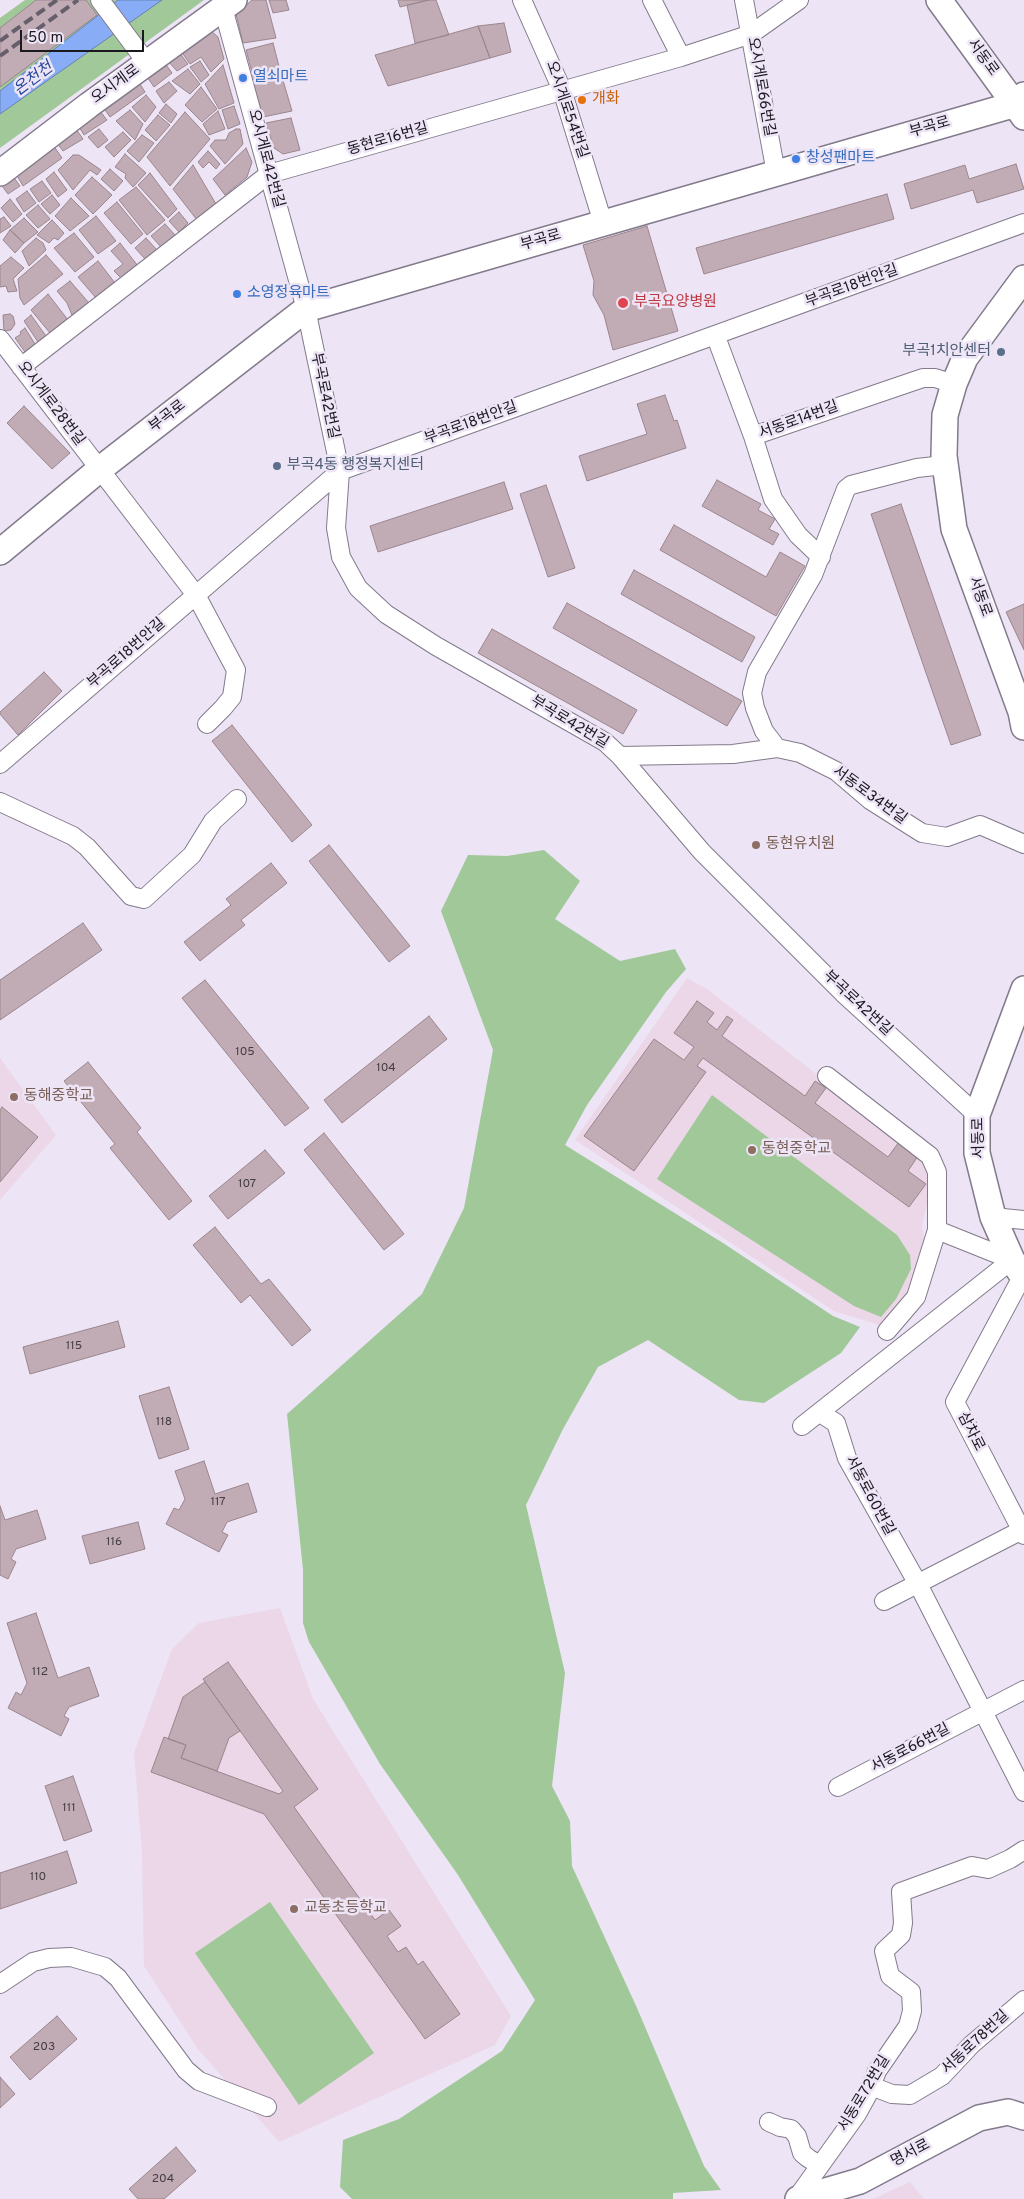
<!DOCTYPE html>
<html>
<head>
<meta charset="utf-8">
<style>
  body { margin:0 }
  #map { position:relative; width:1024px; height:2199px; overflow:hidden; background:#ede4f6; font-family:Overpass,sans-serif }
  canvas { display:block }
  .scale { position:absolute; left:20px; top:30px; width:124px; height:22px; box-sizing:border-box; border:2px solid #1b181f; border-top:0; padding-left:6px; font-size:15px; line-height:18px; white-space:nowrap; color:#1b181f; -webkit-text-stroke:4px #ede4f6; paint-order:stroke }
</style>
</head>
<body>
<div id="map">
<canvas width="1024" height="2199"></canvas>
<div class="scale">50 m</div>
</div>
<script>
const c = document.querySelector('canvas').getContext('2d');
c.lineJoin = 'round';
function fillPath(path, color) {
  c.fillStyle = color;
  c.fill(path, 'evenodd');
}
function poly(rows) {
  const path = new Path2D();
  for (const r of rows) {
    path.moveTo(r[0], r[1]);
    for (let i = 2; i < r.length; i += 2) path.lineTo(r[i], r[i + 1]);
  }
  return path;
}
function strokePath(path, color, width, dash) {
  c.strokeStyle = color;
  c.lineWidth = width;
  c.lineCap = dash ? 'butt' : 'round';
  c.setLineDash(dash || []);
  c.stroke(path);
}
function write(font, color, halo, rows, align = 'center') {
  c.font = font + ' Overpass,"Noto Sans KR",sans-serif';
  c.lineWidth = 5;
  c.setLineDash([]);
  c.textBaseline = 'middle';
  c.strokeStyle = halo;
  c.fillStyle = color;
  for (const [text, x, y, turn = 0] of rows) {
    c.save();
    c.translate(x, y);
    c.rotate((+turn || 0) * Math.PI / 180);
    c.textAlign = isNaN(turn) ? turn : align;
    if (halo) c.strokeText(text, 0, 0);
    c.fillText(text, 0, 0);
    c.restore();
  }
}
const education = poly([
  [687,978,707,989,927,1160,930,1190,922,1226,925,1246,906,1298,883,1326,834,1311,575,1140],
  [0,1058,56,1135,0,1200],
  [280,1608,313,1699,511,2016,495,2045,279,2142,198,2049,144,1966,142,1851,134,1753,172,1649,199,1623],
  [910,2182,924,2199,873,2199]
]);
const green = poly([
  [25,0,204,0,0,148,0,18],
  [544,850,580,881,555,919,620,961,675,949,686,969,666,992,587,1105,565,1145,723,1243,833,1316,860,1327,841,1353,764,1403,739,1400,648,1340,598,1367,563,1429,526,1505,565,1673,552,1786,570,1821,572,1866,637,2008,704,2166,721,2190,673,2193,673,2199,352,2199,340,2187,343,2140,399,2119,502,2051,535,2000,458,1875,380,1764,309,1642,303,1623,303,1570,287,1414,422,1294,464,1208,493,1050,441,911,468,855,507,856],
  [712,1095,897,1235,910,1255,911,1269,896,1299,881,1317,854,1306,657,1179],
  [270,1902,374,2053,299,2105,195,1953]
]);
const water = poly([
  [118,0,162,0,0,114,0,91,118,0]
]);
const building = poly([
  [36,0,86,0,97,15,0,87,0,28,36,0],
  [252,0,266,0,276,38,243,43,236,14,252,0],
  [269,0,286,0,289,10,273,13,269,0],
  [398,0,429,0,400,7,398,0],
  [429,0,436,0,449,35,415,43,407,5,429,0],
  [504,23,511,52,490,58,478,26,504,23],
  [478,26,490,58,388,86,375,55,478,26],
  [210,30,218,37,224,59,211,72,201,57,190,64,181,51,210,30],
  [273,43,281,74,254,80,246,50,273,43],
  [179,52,188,64,177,71,167,60,179,52],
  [200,61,209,75,201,82,190,67,200,61],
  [164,62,172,73,154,87,146,75,164,62],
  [223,65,234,103,219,109,205,84,223,65],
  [188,69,200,84,190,94,172,81,188,69],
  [282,77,292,111,263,117,253,83,282,77],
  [138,81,145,92,110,117,103,107,138,81],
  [169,82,177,91,164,103,156,91,169,82],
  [201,87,217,109,202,122,185,105,201,87],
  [146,95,156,107,145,122,132,107,146,95],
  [166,104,177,114,171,123,159,113,166,104],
  [234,106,240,124,228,129,222,110,234,106],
  [130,110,143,124,135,140,116,121,130,110],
  [100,111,107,120,84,135,78,125,100,111],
  [218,111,225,129,209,135,203,124,218,111],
  [185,112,210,139,170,186,147,157,185,112],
  [158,115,170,125,156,141,145,130,158,115],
  [291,118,300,150,283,154,274,148,266,123,291,118],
  [76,129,83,139,63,151,57,143,76,129],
  [99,129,108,140,98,148,88,137,99,129],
  [236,129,240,129,243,144,225,164,210,146,215,140,226,140,229,133,236,129],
  [123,132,131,140,114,157,105,147,123,132],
  [142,135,154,143,139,162,127,151,142,135],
  [53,145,62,158,23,186,15,172,53,145],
  [246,148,252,162,247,177,225,195,213,179,246,148],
  [208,151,220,164,216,169,209,162,203,168,198,162,208,151],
  [125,154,146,173,133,187,125,178,126,174,115,167,125,154],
  [73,155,79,155,101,170,97,175,90,170,73,190,58,170,73,155],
  [1016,164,1024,189,977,203,973,190,911,209,904,184,965,165,969,179,1016,164],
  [193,165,216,204,197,220,173,189,193,165],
  [110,169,123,181,114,191,101,179,110,169],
  [54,172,67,190,58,197,46,179,54,172],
  [150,173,177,209,168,218,138,185,150,173],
  [12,175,20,186,8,194,0,183,12,175],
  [92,177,112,195,93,214,75,195,92,177],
  [42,181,51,193,39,202,30,189,42,181],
  [136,187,165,220,147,235,119,200,136,187],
  [27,191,36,203,24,212,16,199,27,191],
  [887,194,894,219,704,274,696,248,887,194],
  [52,195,60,205,50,214,41,204,52,195],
  [71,198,89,216,70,231,55,216,71,198],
  [10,199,22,214,13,222,1,208,10,199],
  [117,202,143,234,131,244,104,213,117,202],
  [38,205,50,219,38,228,26,215,38,205],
  [179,212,188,223,179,232,169,221,179,212],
  [96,216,116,241,98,254,79,230,96,216],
  [4,217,11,226,0,233,0,219,4,217],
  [24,218,38,232,24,243,10,230,24,218],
  [52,220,64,233,58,240,54,238,49,243,37,235,52,220],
  [165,224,175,235,161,247,151,236,165,224],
  [647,226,678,331,613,350,604,315,593,295,594,281,583,245,647,226],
  [10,230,24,243,15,253,3,240,10,230],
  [74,233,94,257,75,272,54,248,74,233],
  [36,238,43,243,46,250,29,266,22,251,36,238],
  [146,238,157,250,146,260,135,248,146,238],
  [120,243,138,266,123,280,114,271,123,264,111,251,120,243],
  [46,255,63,274,24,305,20,298,18,279,46,255],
  [11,257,24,268,13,279,17,291,8,292,6,286,0,287,0,266,11,257],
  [98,261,115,283,96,298,78,277,98,261],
  [70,281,89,303,72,315,67,303,57,291,70,281],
  [48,294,68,320,50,333,31,310,48,294],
  [10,314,13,316,15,324,11,330,4,331,3,315,10,314],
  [31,315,46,336,38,342,24,321,31,315],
  [25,328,35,344,25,352,15,338,21,334,20,332,25,328],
  [665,395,674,421,677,420,686,448,587,481,579,456,647,434,637,404,665,395],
  [24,406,70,453,52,469,7,423,24,406],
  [717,480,761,504,758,510,775,519,769,529,779,534,773,545,702,506,717,480],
  [504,482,513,509,378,552,370,526,504,482],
  [546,485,575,568,548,577,520,494,546,485],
  [901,504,981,735,951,745,871,514,901,504],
  [674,525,766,577,780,552,805,566,776,616,660,550,674,525],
  [634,570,755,637,742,662,621,594,634,570],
  [567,603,742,701,727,726,553,628,567,603],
  [1024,604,1024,650,1006,612,1024,604],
  [492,629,637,710,623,734,478,653,492,629],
  [44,672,62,691,18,735,0,714,0,712,44,672],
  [232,725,312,825,292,842,212,741,232,725],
  [329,845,410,946,389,962,309,861,329,845],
  [271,863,287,883,241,920,245,925,200,961,184,942,231,905,226,899,271,863],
  [83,923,102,950,0,1020,0,980,83,923],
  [205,980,309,1108,285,1126,182,998,205,980],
  [697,1001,714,1013,707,1022,717,1030,727,1016,733,1020,722,1036,805,1096,815,1081,826,1088,815,1103,888,1157,899,1142,918,1156,908,1171,926,1184,909,1207,703,1058,697,1066,706,1072,634,1171,584,1136,654,1039,684,1060,694,1047,674,1033,697,1001],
  [429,1016,447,1039,342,1123,324,1100,429,1016],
  [88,1062,141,1128,137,1132,192,1201,169,1220,110,1148,115,1144,64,1081,88,1062],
  [2,1107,38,1137,0,1182,0,1110,2,1107],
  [324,1133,404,1234,384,1250,304,1150,324,1133],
  [265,1150,285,1173,228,1219,209,1196,265,1150],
  [215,1227,261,1284,269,1279,311,1330,292,1346,250,1295,241,1303,193,1245,215,1227],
  [118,1321,125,1347,30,1374,23,1347,118,1321],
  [169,1387,189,1449,159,1459,139,1396,169,1387],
  [204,1461,215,1494,248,1483,257,1512,227,1522,222,1532,228,1535,219,1552,166,1524,174,1508,179,1510,185,1499,175,1471,204,1461],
  [0,1506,5,1520,37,1510,46,1539,16,1549,11,1559,16,1562,8,1579,0,1575,0,1506],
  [138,1522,145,1549,90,1564,82,1536,138,1522],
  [36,1613,58,1678,89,1667,99,1696,69,1707,64,1716,69,1719,61,1736,8,1708,16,1692,21,1695,27,1683,7,1623,36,1613],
  [228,1662,318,1789,294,1807,375,1920,389,1910,401,1926,387,1936,398,1952,406,1947,418,1965,423,1961,460,2014,425,2039,264,1814,151,1772,164,1737,186,1745,181,1758,279,1794,283,1791,203,1679,228,1662],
  [205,1682,240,1731,229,1738,217,1771,181,1758,186,1745,168,1739,183,1697,205,1682],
  [73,1776,92,1831,64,1841,45,1786,73,1776],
  [67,1851,77,1883,0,1909,0,1873,67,1851],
  [57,2016,77,2039,30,2080,10,2057,57,2016],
  [0,2077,15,2094,0,2108,0,2077],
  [176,2147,196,2171,164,2199,138,2199,129,2189,176,2147]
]);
const street = poly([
  [100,0,147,63],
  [522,0,562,90,603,223],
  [652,0,681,57],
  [744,0,776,173],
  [223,8,306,309,340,471,336,528,341,557,358,588,386,614,436,646,605,742,620,756,702,852,843,993,977,1115],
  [716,337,753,436,773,499,798,535,821,557],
  [0,339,196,595,236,670,232,697,223,708,207,724],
  [21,367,269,174,681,57,751,34,799,0],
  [753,436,923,378,935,378,954,384],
  [777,748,764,731,755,708,752,693,757,672,813,575,846,489,851,485,917,468,944,465],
  [620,756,733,754,777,748,800,753,836,771,870,800,922,833,947,837,980,825,1024,844],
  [0,764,340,471,1024,223],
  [0,802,73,836,87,847,131,896,144,899,192,855,213,821,237,799],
  [993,1217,1024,1220],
  [1023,1275,955,1402,1024,1535],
  [887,1331,916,1297,937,1230],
  [820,1413,836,1423,847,1458,918,1584,1024,1792],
  [802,1426,1012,1260,937,1230,937,1172,930,1156,827,1076],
  [884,1601,1024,1529],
  [838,1787,1024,1690],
  [0,1984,33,1962,49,1958,71,1957,105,1967,118,1978,186,2070,199,2081,267,2107],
  [871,2086,892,2094,910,2095,942,2076,971,2045,1024,2000],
  [769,2122,780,2127,791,2129,797,2136,802,2153,808,2158,819,2165],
  [796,2199,857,2114,868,2094,877,2071,908,2026,912,2011,911,1992,890,1976,884,1951,901,1935,903,1923,901,1892,972,1866,988,1869,1010,1859,1024,1850]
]);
const secondary = poly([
  [939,0,1024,117],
  [0,173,89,105,234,0],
  [1024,278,965,358,954,384,945,415,944,456,954,529,1021,712,1024,727],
  [0,552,100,469,306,309,1016,104,1024,95],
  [1024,989,977,1115,977,1153,993,1217,1012,1260,1024,1278],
  [798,2199,860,2181,979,2118,1008,2112,1024,2117]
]);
const rail = poly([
  [0,41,57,0],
  [0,56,78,0]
]);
const markers = [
  [243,78,5,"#3f7fe0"],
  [582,100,5,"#e8710a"],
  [796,159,5,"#3f7fe0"],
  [237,294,5,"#3f7fe0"],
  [623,303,6,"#e0444e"],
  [1001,352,5,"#5c6f8a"],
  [277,466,5,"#5c6f8a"],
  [756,845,5,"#8d6e63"],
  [14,1097,5,"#8d6e63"],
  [752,1150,5,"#8d6e63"],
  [294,1909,5,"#8d6e63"]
];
const numberNames = [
  ["105",245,1053],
  ["104",386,1069],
  ["107",247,1185],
  ["115",74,1347],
  ["118",164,1423],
  ["117",218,1503],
  ["116",114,1543],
  ["112",40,1673],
  ["111",69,1809],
  ["110",38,1878],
  ["203",44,2048],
  ["204",163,2180]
];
const streetNames = [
  ["서동로",982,58,54],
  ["오시게로",116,85,-36],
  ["오시게로66번길",760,87,80],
  ["오시게로54번길",566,110,71],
  ["부곡로",930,128,-16],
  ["동현로16번길",388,140,-16],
  ["오시게로42번길",265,159,75],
  ["부곡로",541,241,-16],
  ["부곡로18번안길",852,287,-20],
  ["부곡로42번길",324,396,78],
  ["오시게로28번길",50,404,53],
  ["부곡로",168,417,-38],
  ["서동로14번길",799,421,-20],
  ["부곡로18번안길",471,424,-20],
  ["서동로",979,597,70],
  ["부곡로18번안길",127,654,-41],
  ["부곡로42번길",569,723,31],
  ["서동로34번길",869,796,36],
  ["부곡로42번길",857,1004,43],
  ["서동로",980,1138,-91],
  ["삼차로",970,1432,63],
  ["서동로60번길",869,1496,62],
  ["서동로66번길",911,1749,-28],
  ["서동로78번길",976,2043,-43],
  ["서동로72번길",865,2094,-59],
  ["명서로",911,2154,-28]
];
const shopNames = [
  ["열쇠마트",253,78],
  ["창성팬마트",806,159],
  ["소영정육마트",247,294]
];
const foodNames = [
  ["개화",592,100]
];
const healthNames = [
  ["부곡요양병원",634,303]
];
const serviceNames = [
  ["부곡1치안센터",991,352],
  ["부곡4동 행정복지센터",287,466,"left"]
];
const educationNames = [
  ["동현유치원",766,845],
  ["동해중학교",24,1097],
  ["동현중학교",762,1150],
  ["교동초등학교",304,1909]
];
const waterNames = [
  ["온천천",34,80,-37]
];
fillPath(education, '#ebd7e7');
fillPath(green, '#a0c898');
fillPath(water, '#88acf5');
strokePath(water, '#6780b5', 1);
fillPath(building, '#c1abb4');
strokePath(building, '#9b868e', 1);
strokePath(street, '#837a8b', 20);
strokePath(secondary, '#837a8b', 28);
strokePath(street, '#fff', 18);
strokePath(secondary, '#fff', 25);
strokePath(rail, '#645f6a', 4, [10, 5]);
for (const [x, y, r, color] of markers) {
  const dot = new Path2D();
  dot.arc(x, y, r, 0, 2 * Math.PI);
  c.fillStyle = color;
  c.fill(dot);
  strokePath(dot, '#ede4f6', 2);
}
write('12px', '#443d44', null, numberNames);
write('15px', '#1b181f', '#ede4f6', streetNames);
write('15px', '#366cbe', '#ede4f6', shopNames, 'left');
write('15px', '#c56008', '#ede4f6', foodNames, 'left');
write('15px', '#be3a42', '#ede4f6', healthNames, 'left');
write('15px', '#4e5e75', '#ede4f6', serviceNames, 'right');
write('15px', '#785e54', '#ede4f6', educationNames, 'left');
write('italic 16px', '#23479b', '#ede4f6', waterNames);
</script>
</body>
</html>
